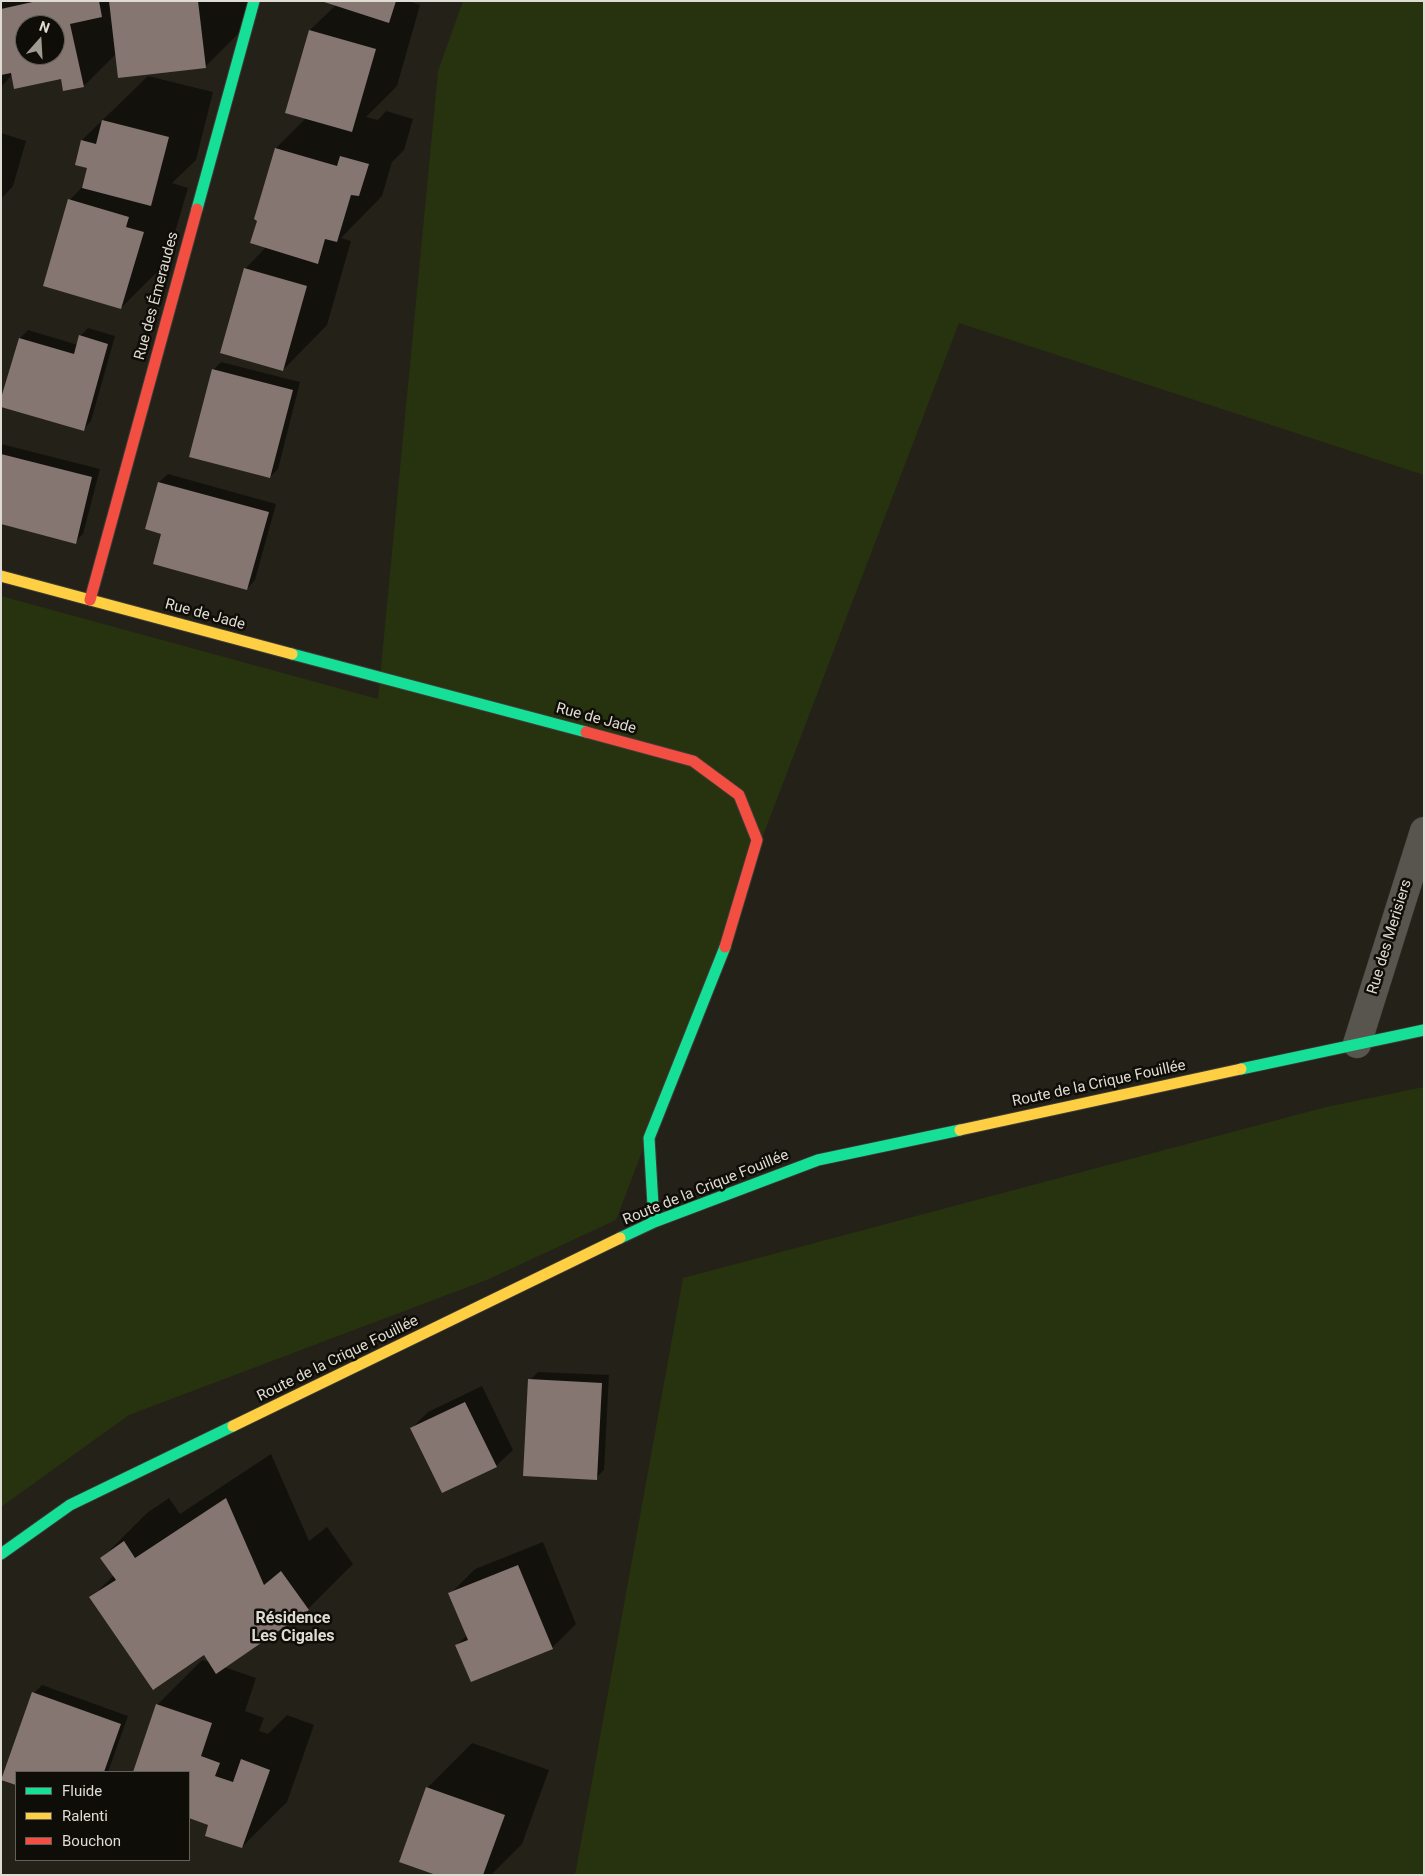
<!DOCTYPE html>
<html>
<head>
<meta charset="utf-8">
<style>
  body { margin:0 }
  #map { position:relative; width:1425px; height:1876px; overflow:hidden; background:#242118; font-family:Roboto,sans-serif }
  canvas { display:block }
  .frame { position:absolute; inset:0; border:2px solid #dfdcd3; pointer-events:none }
  .legend { position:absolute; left:15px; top:1771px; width:175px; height:90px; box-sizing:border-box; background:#0f0d07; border:1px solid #626059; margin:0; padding:6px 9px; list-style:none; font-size:15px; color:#dfdcd3 }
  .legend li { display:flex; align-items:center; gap:10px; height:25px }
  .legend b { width:25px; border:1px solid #626059 }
  .north { position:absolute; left:15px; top:15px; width:50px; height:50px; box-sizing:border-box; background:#0f0d07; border:1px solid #626059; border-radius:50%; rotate:19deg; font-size:14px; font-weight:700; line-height:20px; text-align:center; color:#dfdcd3 }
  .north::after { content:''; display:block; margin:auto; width:18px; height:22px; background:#9e9b92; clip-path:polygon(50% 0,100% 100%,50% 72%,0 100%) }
</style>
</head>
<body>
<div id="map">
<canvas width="1425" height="1876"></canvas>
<div class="frame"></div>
<ul class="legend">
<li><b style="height:6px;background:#16e098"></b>Fluide</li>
<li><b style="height:6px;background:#ffcf43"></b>Ralenti</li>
<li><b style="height:6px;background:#f24e42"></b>Bouchon</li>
</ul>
<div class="north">N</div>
</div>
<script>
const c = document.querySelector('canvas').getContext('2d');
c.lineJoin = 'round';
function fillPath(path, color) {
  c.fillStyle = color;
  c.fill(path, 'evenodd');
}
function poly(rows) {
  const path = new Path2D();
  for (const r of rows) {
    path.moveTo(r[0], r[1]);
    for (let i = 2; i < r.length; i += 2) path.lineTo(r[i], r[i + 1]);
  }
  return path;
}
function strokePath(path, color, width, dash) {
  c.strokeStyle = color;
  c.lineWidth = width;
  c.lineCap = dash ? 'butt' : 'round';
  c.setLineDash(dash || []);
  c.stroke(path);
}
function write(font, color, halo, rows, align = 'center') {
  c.font = font + ' Roboto,sans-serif';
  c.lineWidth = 5;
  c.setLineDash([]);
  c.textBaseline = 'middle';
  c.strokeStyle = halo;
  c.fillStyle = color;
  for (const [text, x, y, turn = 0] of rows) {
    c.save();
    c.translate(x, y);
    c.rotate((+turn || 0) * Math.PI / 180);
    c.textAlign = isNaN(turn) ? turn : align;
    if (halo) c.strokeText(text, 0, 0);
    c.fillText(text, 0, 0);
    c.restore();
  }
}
const green = poly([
  [463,1,1424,1,1424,475,959,323,616,1220,489,1279,129,1415,1,1507,1,596,378,699,438,71],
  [1424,1087,1424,1875,575,1875,683,1278,1326,1107]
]);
const shadow = poly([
  [1,1,248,1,250,22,205,67,116,54,84,86,62,78,12,75,1,87],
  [25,25,55,25,55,55,25,55],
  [324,1,409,1,420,5,397,86,366,117,378,120,386,111,413,119,404,150,392,162,382,196,341,238,351,241,327,325,283,370,245,269,266,247,258,220,276,148,306,118,310,30,336,5],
  [148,76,213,92,196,160,172,183,188,188,166,263,121,308,70,200,84,185,89,167,82,140],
  [1,133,26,141,13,186,1,199],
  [88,328,115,336,91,421,83,430,1,403,20,338,28,330,78,345,80,336],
  [221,362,300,382,278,469,270,477,213,370],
  [1,444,100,469,83,534,75,542,1,523],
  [168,474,276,504,255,580,247,589,163,533,147,528,159,482],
  [538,1372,609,1375,604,1470,596,1478,530,1380],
  [482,1386,513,1450,496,1466,412,1428,428,1412],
  [271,1454,309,1541,327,1527,353,1564,308,1609,224,1667,256,1678,245,1711,264,1718,259,1731,268,1734,287,1715,314,1725,287,1802,242,1847,210,1824,189,1817,189,1772,134,1772,157,1705,202,1660,210,1662,204,1654,91,1598,114,1575,102,1558,147,1513,169,1498,180,1514],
  [543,1542,576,1624,552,1648,457,1645,467,1635,450,1594,475,1569],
  [42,1685,128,1716,108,1772,16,1772,16,1784,3,1779,34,1693],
  [472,1743,549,1770,522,1844,491,1875,440,1875,427,1788]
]);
const building = poly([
  [37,1,99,1,102,17,70,24,84,87,63,91,61,79,14,89,11,73,1,75,1,9],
  [25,25,55,25,55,55,25,55],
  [109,1,198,1,206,68,118,78],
  [321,1,396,1,389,23],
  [309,30,376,49,352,132,285,113],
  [102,120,169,137,151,206,82,188,87,168,75,165,81,140,96,144],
  [275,148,337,166,340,156,369,164,359,196,351,195,337,242,325,239,318,264,250,243,257,221,254,219],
  [68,199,129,217,126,227,144,232,121,309,43,286],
  [244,268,307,286,283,371,220,353],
  [79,335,108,344,84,431,1,407,1,398,19,338,74,354],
  [212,369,293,390,270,478,189,457],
  [1,454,92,477,76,544,1,524],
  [158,482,269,512,247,590,153,564,161,534,145,529],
  [528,1379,602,1383,597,1480,523,1476],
  [465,1402,497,1467,442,1493,410,1428],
  [226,1498,264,1585,281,1571,309,1610,216,1674,204,1655,153,1690,89,1597,116,1580,100,1558,124,1541,135,1558],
  [518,1565,553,1649,471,1682,455,1645,468,1640,448,1593],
  [32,1692,121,1724,104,1772,16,1772,16,1785,1,1780],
  [156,1704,212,1723,201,1756,220,1763,215,1776,233,1782,241,1759,270,1770,242,1848,205,1836,208,1825,189,1818,189,1772,133,1772],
  [426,1787,505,1815,483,1875,436,1875,399,1862]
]);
const street = poly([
  [1357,1044,1424,831]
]);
const fast = poly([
  [197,209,254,1],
  [292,654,586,732],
  [1241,1069,1424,1030],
  [654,1222,649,1138,725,947],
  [620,1238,654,1222,818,1160,960,1130],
  [1,1554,70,1505,233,1426]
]);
const slow = poly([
  [1,576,292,654],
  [960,1130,1241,1069],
  [233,1426,620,1238]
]);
const jam = poly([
  [90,600,197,209],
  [586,732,693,761,739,795,757,840,725,947]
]);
const streetNames = [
  ["Rue des Émeraudes",157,296,-75],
  ["Rue de Jade",205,615,15],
  ["Rue de Jade",596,719,15],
  ["Rue des Merisiers",1390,937,-73],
  ["Route de la Crique Fouillée",1099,1084,-12],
  ["Route de la Crique Fouillée",706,1188,-22],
  ["Route de la Crique Fouillée",338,1359,-26]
];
const neighbourhoodNames = [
  ["Résidence",293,1619],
  ["Les Cigales",293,1637]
];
fillPath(green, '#27320e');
fillPath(shadow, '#0007');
fillPath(building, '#857671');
strokePath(street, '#3f3c36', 29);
strokePath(fast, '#3f3c36', 13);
strokePath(slow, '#3f3c36', 13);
strokePath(jam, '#3f3c36', 13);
strokePath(street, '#57554e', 28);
strokePath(fast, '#16e098', 11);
strokePath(slow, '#ffcf43', 11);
strokePath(jam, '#f24e42', 11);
write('15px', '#dfdcd3', '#0f0d07', streetNames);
write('bold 16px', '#dfdcd3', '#0f0d07', neighbourhoodNames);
</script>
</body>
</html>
